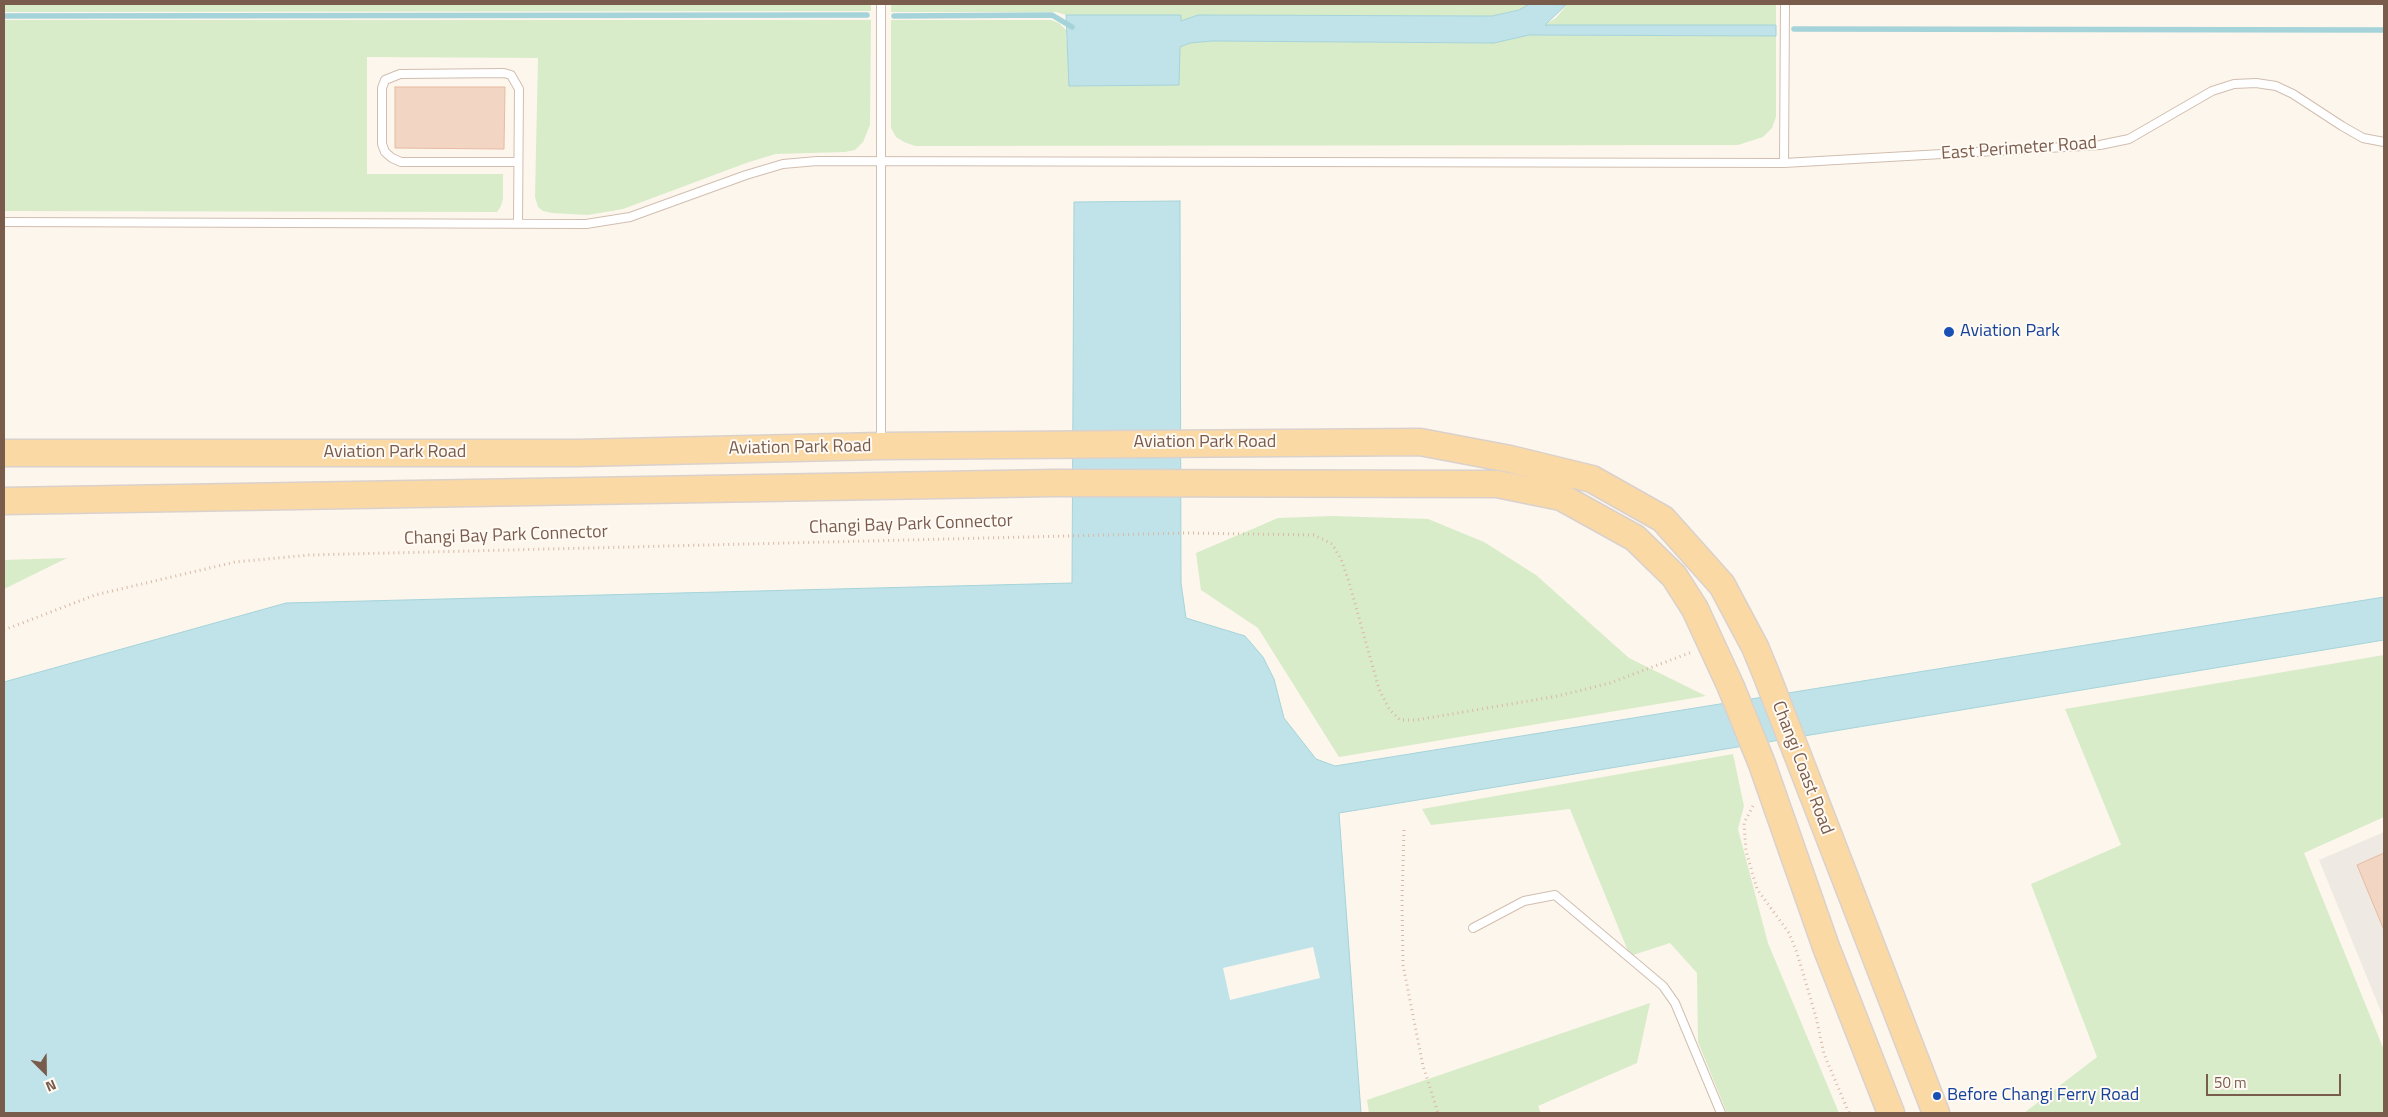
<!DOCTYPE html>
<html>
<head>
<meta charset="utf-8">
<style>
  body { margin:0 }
  #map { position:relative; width:2388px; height:1117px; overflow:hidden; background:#fdf6ec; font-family:"Titillium Web",sans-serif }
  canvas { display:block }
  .frame { position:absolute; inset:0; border:5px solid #7a5c4d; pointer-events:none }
  .north { position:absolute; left:20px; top:1047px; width:50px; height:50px; -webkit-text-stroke:4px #fffaf3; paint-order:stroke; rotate:157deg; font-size:14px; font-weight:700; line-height:20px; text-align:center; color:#7a5c4d }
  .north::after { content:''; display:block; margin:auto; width:18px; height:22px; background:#7a5c4d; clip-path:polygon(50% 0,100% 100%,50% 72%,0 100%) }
  .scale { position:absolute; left:2206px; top:1074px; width:135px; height:22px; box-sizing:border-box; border:2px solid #7a5c4d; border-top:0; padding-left:6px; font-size:15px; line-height:18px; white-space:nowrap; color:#7a5c4d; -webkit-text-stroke:4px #fffaf3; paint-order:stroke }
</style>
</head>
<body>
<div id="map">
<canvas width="2388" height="1117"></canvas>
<div class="frame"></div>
<div class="north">N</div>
<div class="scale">50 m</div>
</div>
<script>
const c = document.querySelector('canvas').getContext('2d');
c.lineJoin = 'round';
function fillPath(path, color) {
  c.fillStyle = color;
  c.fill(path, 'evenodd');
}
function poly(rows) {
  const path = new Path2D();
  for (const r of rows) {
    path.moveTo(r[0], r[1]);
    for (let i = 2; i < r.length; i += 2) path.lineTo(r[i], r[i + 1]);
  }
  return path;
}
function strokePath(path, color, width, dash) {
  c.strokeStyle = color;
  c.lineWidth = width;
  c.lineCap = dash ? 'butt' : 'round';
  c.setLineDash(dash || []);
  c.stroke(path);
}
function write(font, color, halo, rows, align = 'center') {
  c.font = font + ' "Titillium Web",sans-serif';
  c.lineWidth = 4;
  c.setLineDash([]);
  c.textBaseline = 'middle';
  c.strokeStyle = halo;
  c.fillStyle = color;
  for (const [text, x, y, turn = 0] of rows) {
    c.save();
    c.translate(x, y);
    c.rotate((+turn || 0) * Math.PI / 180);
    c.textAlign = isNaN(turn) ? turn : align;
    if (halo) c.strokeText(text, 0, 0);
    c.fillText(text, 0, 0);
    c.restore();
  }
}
const industrial = poly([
  [2384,832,2384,1019,2319,860]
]);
const green = poly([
  [4,4,871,4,871,11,4,12],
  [891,4,1529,4,1519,10,1492,16,1198,15,1180,22,1180,15,1066,15,1056,12,891,12],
  [1564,4,1776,4,1776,25,1544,25,1556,18,1566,6],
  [4,20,871,20,870,125,863,142,855,150,845,152,776,154,749,162,623,209,588,215,552,213,543,211,538,207,535,197,538,58,367,57,367,174,503,174,503,198,501,206,497,212,4,211],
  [891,20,1051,20,1059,23,1066,30,1070,86,1179,84,1180,47,1190,43,1212,41,1494,43,1529,35,1776,36,1776,117,1772,128,1763,137,1738,145,915,146,904,142,896,137,891,128],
  [1332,516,1428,519,1484,542,1536,575,1629,658,1706,696,1339,757,1258,628,1201,590,1196,553,1278,518],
  [67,558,4,589,4,560],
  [2384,655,2384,817,2304,853,2384,1050,2384,1113,2024,1113,2097,1057,2031,884,2121,845,2065,709],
  [1733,754,1744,806,1738,829,1768,943,1839,1113,1727,1113,1698,1042,1697,973,1670,943,1630,956,1570,809,1431,825,1422,809],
  [1650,1003,1637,1063,1538,1106,1541,1113,1369,1113,1367,1100]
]);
const water = poly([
  [1529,4,1566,5,1545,25,1776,25,1776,36,1529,35,1494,43,1212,41,1190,43,1180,47,1179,85,1069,86,1066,15,1181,15,1181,21,1198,15,1492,16,1519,10,1529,4],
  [1180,201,1181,583,1186,618,1245,636,1263,657,1274,679,1284,718,1316,759,1335,766,2384,597,2384,640,1339,813,1361,1113,4,1113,4,682,286,603,1072,583,1074,202,1180,201]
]);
const pier = poly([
  [1313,947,1320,978,1230,1000,1223,968]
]);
const stream = poly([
  [4,16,867,15],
  [894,16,1052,15,1072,27],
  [1794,29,2384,30]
]);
const building = poly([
  [395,87,505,87,504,149,395,148,395,87],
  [2384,853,2384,930,2357,865,2384,853]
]);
const path = poly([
  [4,630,95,595,235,562,309,555,1187,533,1314,535,1332,544,1341,559,1349,582,1379,689,1389,709,1400,720,1416,720,1558,696,1610,683,1692,652],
  [1753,806,1744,823,1746,851,1757,889,1789,933,1797,953,1816,1017,1824,1054,1849,1113],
  [1404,830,1402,900,1403,965,1423,1066,1438,1113]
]);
const lane = poly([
  [1784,163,1785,4],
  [4,222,586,224,630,217,746,175,783,164,817,161,1784,163,2100,145,2129,139,2212,91,2234,84,2256,83,2276,86,2293,94,2342,126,2363,138,2384,142],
  [518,223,519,89,511,75,504,73,400,74,385,80,382,88,382,144,385,152,392,158,401,162,518,162],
  [881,441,881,4],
  [1473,928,1524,901,1555,895,1663,986,1675,1003,1721,1113]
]);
const primary = poly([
  [4,453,578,453,881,446,1420,442,1510,459,1592,479,1663,519,1722,585,1755,647,1767,676,1936,1113],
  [4,501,1055,483,1497,484,1561,497,1635,538,1674,576,1695,609,1731,687,1762,764,1826,947,1891,1113]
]);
const markers = [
  [1949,332,6,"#1a4fb4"],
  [1937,1096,5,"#1a4fb4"]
];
const streetNames = [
  ["East Perimeter Road",2019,149,-4],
  ["Aviation Park Road",1205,443],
  ["Aviation Park Road",800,448,-1],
  ["Aviation Park Road",395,453],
  ["Changi Bay Park Connector",911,525,-2],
  ["Changi Bay Park Connector",506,536,-2],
  ["Changi Coast Road",1802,768,69]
];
const transitNames = [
  ["Aviation Park",1960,332],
  ["Before Changi Ferry Road",1947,1096]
];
fillPath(industrial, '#efe9e4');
fillPath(green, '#d8ecc9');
fillPath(water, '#bfe3e8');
strokePath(water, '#a5d3da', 1);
fillPath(pier, '#fdf6ec');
strokePath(stream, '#a5d3da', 5.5);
fillPath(building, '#f3d5c3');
strokePath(building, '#e6bba3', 1);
strokePath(lane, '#d1beb0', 10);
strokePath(primary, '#dad1cd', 29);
strokePath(path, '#d9b8a5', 3, [1, 4]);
strokePath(lane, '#fff', 8);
strokePath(primary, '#fbd9a5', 26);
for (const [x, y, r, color] of markers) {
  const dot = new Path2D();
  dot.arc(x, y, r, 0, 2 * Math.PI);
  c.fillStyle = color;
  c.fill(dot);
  strokePath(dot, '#fffaf3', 2);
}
write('18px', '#7a5c4d', '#fffaf3', streetNames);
write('18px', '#164399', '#fffaf3', transitNames, 'left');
</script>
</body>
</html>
